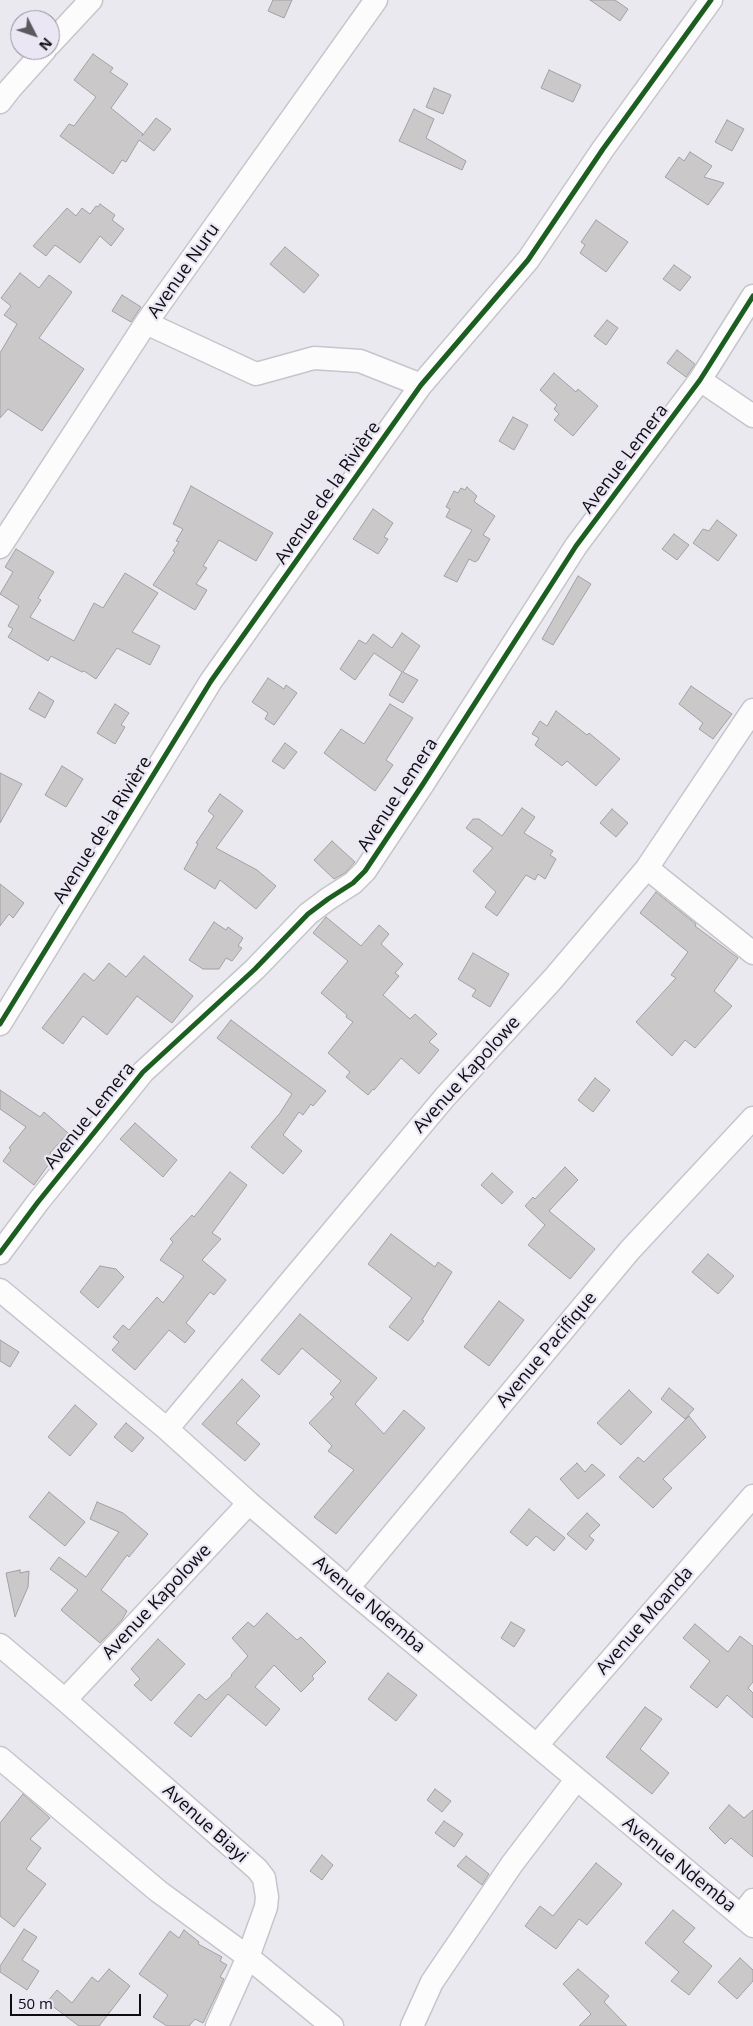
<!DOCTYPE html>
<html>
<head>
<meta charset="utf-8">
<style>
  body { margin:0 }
  #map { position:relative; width:753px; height:2026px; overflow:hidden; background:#ebe9f0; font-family:"Open Sans",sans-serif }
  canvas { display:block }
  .north { position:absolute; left:10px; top:10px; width:50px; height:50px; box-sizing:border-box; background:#eae6f3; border:1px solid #928f98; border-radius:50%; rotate:131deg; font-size:14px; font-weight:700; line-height:20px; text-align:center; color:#0d0c10 }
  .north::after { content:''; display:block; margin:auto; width:18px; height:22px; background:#5b595e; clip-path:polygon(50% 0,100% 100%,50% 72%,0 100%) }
  .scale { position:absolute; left:10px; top:1994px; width:131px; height:22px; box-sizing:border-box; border:2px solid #0d0c10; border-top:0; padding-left:6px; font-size:15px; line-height:18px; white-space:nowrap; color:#0d0c10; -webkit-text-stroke:4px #eae6f3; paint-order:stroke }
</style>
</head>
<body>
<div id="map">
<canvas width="753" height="2026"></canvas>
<div class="north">N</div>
<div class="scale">50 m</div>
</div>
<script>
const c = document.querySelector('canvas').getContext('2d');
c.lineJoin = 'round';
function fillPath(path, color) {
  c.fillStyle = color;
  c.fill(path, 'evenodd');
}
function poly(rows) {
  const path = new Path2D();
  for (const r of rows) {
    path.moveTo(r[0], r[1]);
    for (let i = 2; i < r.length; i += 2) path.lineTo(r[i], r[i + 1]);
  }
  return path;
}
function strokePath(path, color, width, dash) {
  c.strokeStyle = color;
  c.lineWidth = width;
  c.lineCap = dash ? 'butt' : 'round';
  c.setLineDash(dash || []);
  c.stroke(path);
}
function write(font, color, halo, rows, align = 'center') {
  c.font = font + ' "Open Sans",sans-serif';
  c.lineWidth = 4.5;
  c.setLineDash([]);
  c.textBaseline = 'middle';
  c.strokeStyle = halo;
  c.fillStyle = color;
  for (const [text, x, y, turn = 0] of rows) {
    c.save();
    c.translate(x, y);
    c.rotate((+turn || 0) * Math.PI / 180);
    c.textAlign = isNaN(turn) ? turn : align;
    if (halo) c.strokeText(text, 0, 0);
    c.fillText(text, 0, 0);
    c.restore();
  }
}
const building = poly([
  [273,0,292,0,284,18,268,11,273,0],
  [590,0,615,0,628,9,620,21,590,0],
  [93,54,113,68,110,72,128,84,111,108,143,134,142,136,156,118,171,129,154,151,139,140,126,162,122,160,113,174,60,136,69,124,74,126,96,97,74,80,93,54],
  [549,70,581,85,573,102,541,88,549,70],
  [434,88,451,95,443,114,426,107,434,88],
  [414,109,434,119,426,138,466,161,462,170,399,141,414,109],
  [727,120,744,129,732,151,715,142,727,120],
  [690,152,712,166,704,177,724,183,708,205,665,177,679,157,684,161,690,152],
  [100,204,115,215,112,220,124,229,111,246,100,236,80,263,55,245,46,256,33,246,67,208,76,216,82,208,90,214,96,206,98,207,100,204],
  [596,220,628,242,606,272,580,253,585,245,581,242,596,220],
  [285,247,319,275,304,293,270,264,285,247],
  [674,265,691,277,680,291,663,279,674,265],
  [20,273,39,288,49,275,72,292,39,338,84,369,42,431,8,409,0,418,0,353,17,324,4,315,11,306,1,298,20,273],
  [122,295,141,307,131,322,112,311,122,295],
  [607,320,618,328,606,345,594,336,607,320],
  [677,350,695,364,686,377,667,363,677,350],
  [554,373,576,392,578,389,598,406,573,436,554,420,559,414,554,409,557,405,540,390,554,373],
  [513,417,528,425,514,450,499,441,513,417],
  [191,486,273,533,256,561,219,540,203,566,207,568,196,584,207,590,195,610,153,585,175,552,173,551,179,542,176,541,183,529,173,524,191,486],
  [467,487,477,496,474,501,476,503,495,516,483,535,490,539,478,560,475,562,469,559,457,582,444,576,472,530,446,517,450,509,446,507,454,491,458,493,461,488,465,490,467,487],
  [373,509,393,523,384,537,388,539,378,554,353,539,373,509],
  [717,520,737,535,718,561,693,543,703,529,709,531,717,520],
  [674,534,689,545,677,560,662,549,674,534],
  [16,549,54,572,38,598,41,600,30,617,74,641,94,603,103,608,125,573,158,593,132,632,160,646,150,665,117,648,96,679,84,671,82,672,51,656,48,661,8,637,13,629,8,626,19,606,0,594,13,572,5,567,16,549],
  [578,576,591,584,553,645,542,639,578,576],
  [402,633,420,646,403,672,418,680,403,703,389,695,402,672,374,653,355,680,340,669,359,640,366,644,373,634,392,648,402,633],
  [268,678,284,689,286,685,297,693,274,725,265,719,268,713,252,702,268,678],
  [691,686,732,714,713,739,699,729,703,723,679,704,691,686],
  [39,692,54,701,45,718,29,709,39,692],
  [115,704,129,713,121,725,125,727,115,744,97,733,115,704],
  [390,704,413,718,386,760,393,765,375,791,324,753,341,729,364,744,390,704],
  [556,711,587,735,589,733,620,759,596,786,567,761,562,766,535,745,539,738,532,734,540,721,547,726,556,711],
  [285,743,297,752,284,769,272,761,285,743],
  [62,766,83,779,66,807,45,795,62,766],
  [0,773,22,784,0,823,0,773],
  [220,794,243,811,216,848,257,870,276,886,256,909,220,880,215,889,184,869,198,844,196,843,214,816,208,811,220,794],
  [522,808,535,817,524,833,553,851,550,855,556,859,545,879,538,874,535,880,526,875,497,916,485,907,496,892,473,871,493,848,466,828,473,819,479,819,502,836,522,808],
  [612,809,628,823,616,837,600,823,612,809],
  [332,841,355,862,345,873,334,879,314,860,332,841],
  [0,884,24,903,13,918,9,914,0,926,0,884],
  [656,892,696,924,695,926,738,958,714,991,732,1006,695,1048,685,1040,672,1056,636,1022,676,978,671,975,688,952,640,913,656,892],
  [326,917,361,946,379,925,389,934,381,944,403,964,395,973,399,976,383,995,410,1019,415,1014,437,1034,429,1042,439,1050,419,1074,401,1058,374,1090,373,1089,368,1095,346,1077,350,1072,328,1053,353,1022,346,1017,347,1015,321,993,348,961,313,933,326,917],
  [214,922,226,930,228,927,243,938,238,946,242,948,232,961,226,958,219,969,203,969,189,960,214,922],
  [473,953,509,974,490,1007,472,996,476,990,458,979,473,953],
  [144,956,193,996,172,1023,137,996,107,1035,83,1016,63,1044,42,1028,84,973,94,981,109,963,126,977,144,956],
  [231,1020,326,1091,313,1106,311,1104,303,1115,299,1112,283,1135,302,1151,283,1174,251,1147,280,1113,292,1094,217,1038,231,1020],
  [595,1078,610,1090,593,1112,578,1100,595,1078],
  [0,1090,40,1117,44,1112,68,1133,50,1153,54,1157,34,1185,3,1161,11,1150,9,1148,26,1127,0,1109,0,1090],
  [135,1123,177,1160,163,1177,120,1139,135,1123],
  [565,1167,578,1180,549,1211,595,1249,570,1279,528,1245,545,1225,525,1206,533,1197,535,1199,565,1167],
  [230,1172,247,1185,212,1233,221,1239,202,1260,226,1280,214,1295,210,1292,186,1323,195,1331,185,1343,169,1330,135,1370,112,1350,119,1342,113,1337,123,1325,129,1330,157,1297,163,1303,184,1276,160,1260,173,1242,170,1239,192,1215,194,1217,230,1172],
  [492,1173,513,1192,502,1204,481,1185,492,1173],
  [391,1234,435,1267,438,1262,452,1272,422,1320,424,1321,408,1341,389,1327,412,1298,368,1264,391,1234],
  [708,1254,734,1276,718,1294,692,1272,708,1254],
  [100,1266,116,1269,124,1277,98,1308,80,1292,100,1266],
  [499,1301,524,1320,489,1366,464,1347,499,1301],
  [300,1314,377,1378,355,1404,384,1434,404,1410,425,1428,336,1534,314,1517,354,1470,328,1451,332,1446,309,1423,334,1397,330,1394,341,1381,302,1348,279,1375,261,1360,300,1314],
  [0,1340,19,1352,10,1367,0,1361,0,1340],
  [242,1379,260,1396,236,1423,260,1444,245,1461,202,1424,242,1379],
  [669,1388,694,1409,685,1419,661,1399,669,1388],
  [629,1390,652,1412,621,1445,597,1423,629,1390],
  [75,1405,97,1424,70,1456,48,1437,75,1405],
  [689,1416,706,1437,663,1479,672,1488,653,1508,619,1477,638,1457,644,1462,689,1416],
  [126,1423,144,1438,132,1452,114,1437,126,1423],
  [577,1463,585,1472,592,1464,605,1475,578,1499,560,1479,577,1463],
  [49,1492,85,1522,65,1546,29,1517,49,1492],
  [97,1502,123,1513,148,1534,129,1557,127,1555,101,1590,127,1611,122,1620,100,1643,61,1610,78,1590,50,1569,59,1557,86,1577,119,1532,90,1519,97,1502],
  [529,1509,565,1538,554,1551,536,1536,527,1546,510,1532,529,1509],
  [587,1513,600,1525,589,1536,594,1540,586,1550,567,1534,587,1513],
  [20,1570,20,1573,29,1571,28,1587,15,1617,6,1573,20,1570],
  [267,1613,297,1640,301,1637,326,1662,312,1676,314,1679,301,1692,274,1665,255,1687,280,1709,266,1726,228,1694,191,1737,174,1723,199,1694,206,1700,232,1676,231,1675,248,1656,232,1638,248,1622,254,1627,267,1613],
  [511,1622,525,1630,514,1647,501,1638,511,1622],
  [695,1624,728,1652,740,1636,753,1646,753,1682,748,1688,753,1693,753,1718,727,1695,717,1708,690,1687,710,1661,683,1638,695,1624],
  [158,1639,185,1664,151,1701,134,1685,140,1679,131,1669,158,1639],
  [388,1673,417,1695,396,1721,368,1699,388,1673],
  [645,1707,662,1719,640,1749,669,1773,652,1794,606,1757,645,1707],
  [435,1789,451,1801,442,1812,427,1800,435,1789],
  [23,1794,50,1818,30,1839,41,1848,26,1869,46,1884,14,1927,0,1916,0,1823,23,1794],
  [729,1805,744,1818,753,1810,753,1857,731,1838,725,1844,709,1828,729,1805],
  [444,1821,463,1834,454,1847,435,1833,444,1821],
  [322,1855,333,1865,322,1880,310,1871,322,1855],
  [466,1856,489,1874,482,1885,457,1866,466,1856],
  [596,1863,622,1884,587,1925,579,1919,556,1949,525,1926,540,1906,553,1916,596,1863],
  [673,1910,695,1928,683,1942,712,1966,689,1995,671,1981,679,1972,645,1943,673,1910],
  [24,1929,37,1937,22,1960,39,1971,27,1990,0,1972,0,1966,24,1929],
  [184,1930,199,1942,198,1944,222,1957,220,1961,227,1965,220,1977,224,1979,203,2023,195,2019,189,2026,167,2026,153,2017,168,1995,139,1974,170,1931,179,1938,184,1930],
  [740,1958,753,1970,753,1981,737,1999,718,1982,740,1958],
  [109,1969,130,1986,99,2026,79,2026,47,2002,57,1990,72,2003,92,1977,98,1982,109,1969],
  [578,1969,609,1996,604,2002,627,2026,579,2026,591,2014,563,1984,578,1969]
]);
const minor = poly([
  [50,44,91,0],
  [0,102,10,89,45,50],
  [146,323,256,374,314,358,360,361,421,385],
  [700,380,753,416],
  [0,547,146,323,376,0],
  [647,868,753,953],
  [0,1024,211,681,421,385,528,260,603,149,711,0],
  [0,1253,38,1202,143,1072,255,969,308,914,328,899,353,883,365,871,423,784,576,546,700,380,753,296],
  [0,1290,167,1429,249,1503,348,1588,753,1926],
  [167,1429,445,1097,553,979,647,868,753,710],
  [348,1588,630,1250,753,1118],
  [0,1645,65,1700,257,1869,264,1878,267,1897,266,1907,248,1957,217,2026],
  [65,1700,249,1503],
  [537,1745,753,1496],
  [0,1758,158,1891,248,1957,332,2026],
  [741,1916,753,1900],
  [412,2026,432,1982,512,1864,576,1780]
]);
const cycleway = poly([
  [0,1024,211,681,421,385,528,260,603,149,711,0],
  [0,1253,38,1202,143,1072,255,969,308,914,328,899,353,883,365,871,423,784,576,546,700,380,753,296]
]);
const streetNames = [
  ["Avenue Nuru",184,271,-55],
  ["Avenue Lemera",625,459,-53],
  ["Avenue de la Rivière",328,493,-55],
  ["Avenue Lemera",398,795,-57],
  ["Avenue de la Rivière",103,830,-58],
  ["Avenue Kapolowe",467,1075,-48],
  ["Avenue Lemera",90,1116,-51],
  ["Avenue Pacifique",547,1350,-50],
  ["Avenue Kapolowe",157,1602,-47],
  ["Avenue Ndemba",369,1605,40],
  ["Avenue Moanda",645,1621,-49],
  ["Avenue Biayi",205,1824,42],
  ["Avenue Ndemba",679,1865,39]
];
fillPath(building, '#cbc8ca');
strokePath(building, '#a2a0a1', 1);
strokePath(minor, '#c7c5cb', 25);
strokePath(minor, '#fcfcfd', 22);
strokePath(cycleway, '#1b5e20', 5);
write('18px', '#0d0c10', '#eae6f3', streetNames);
</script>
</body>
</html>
